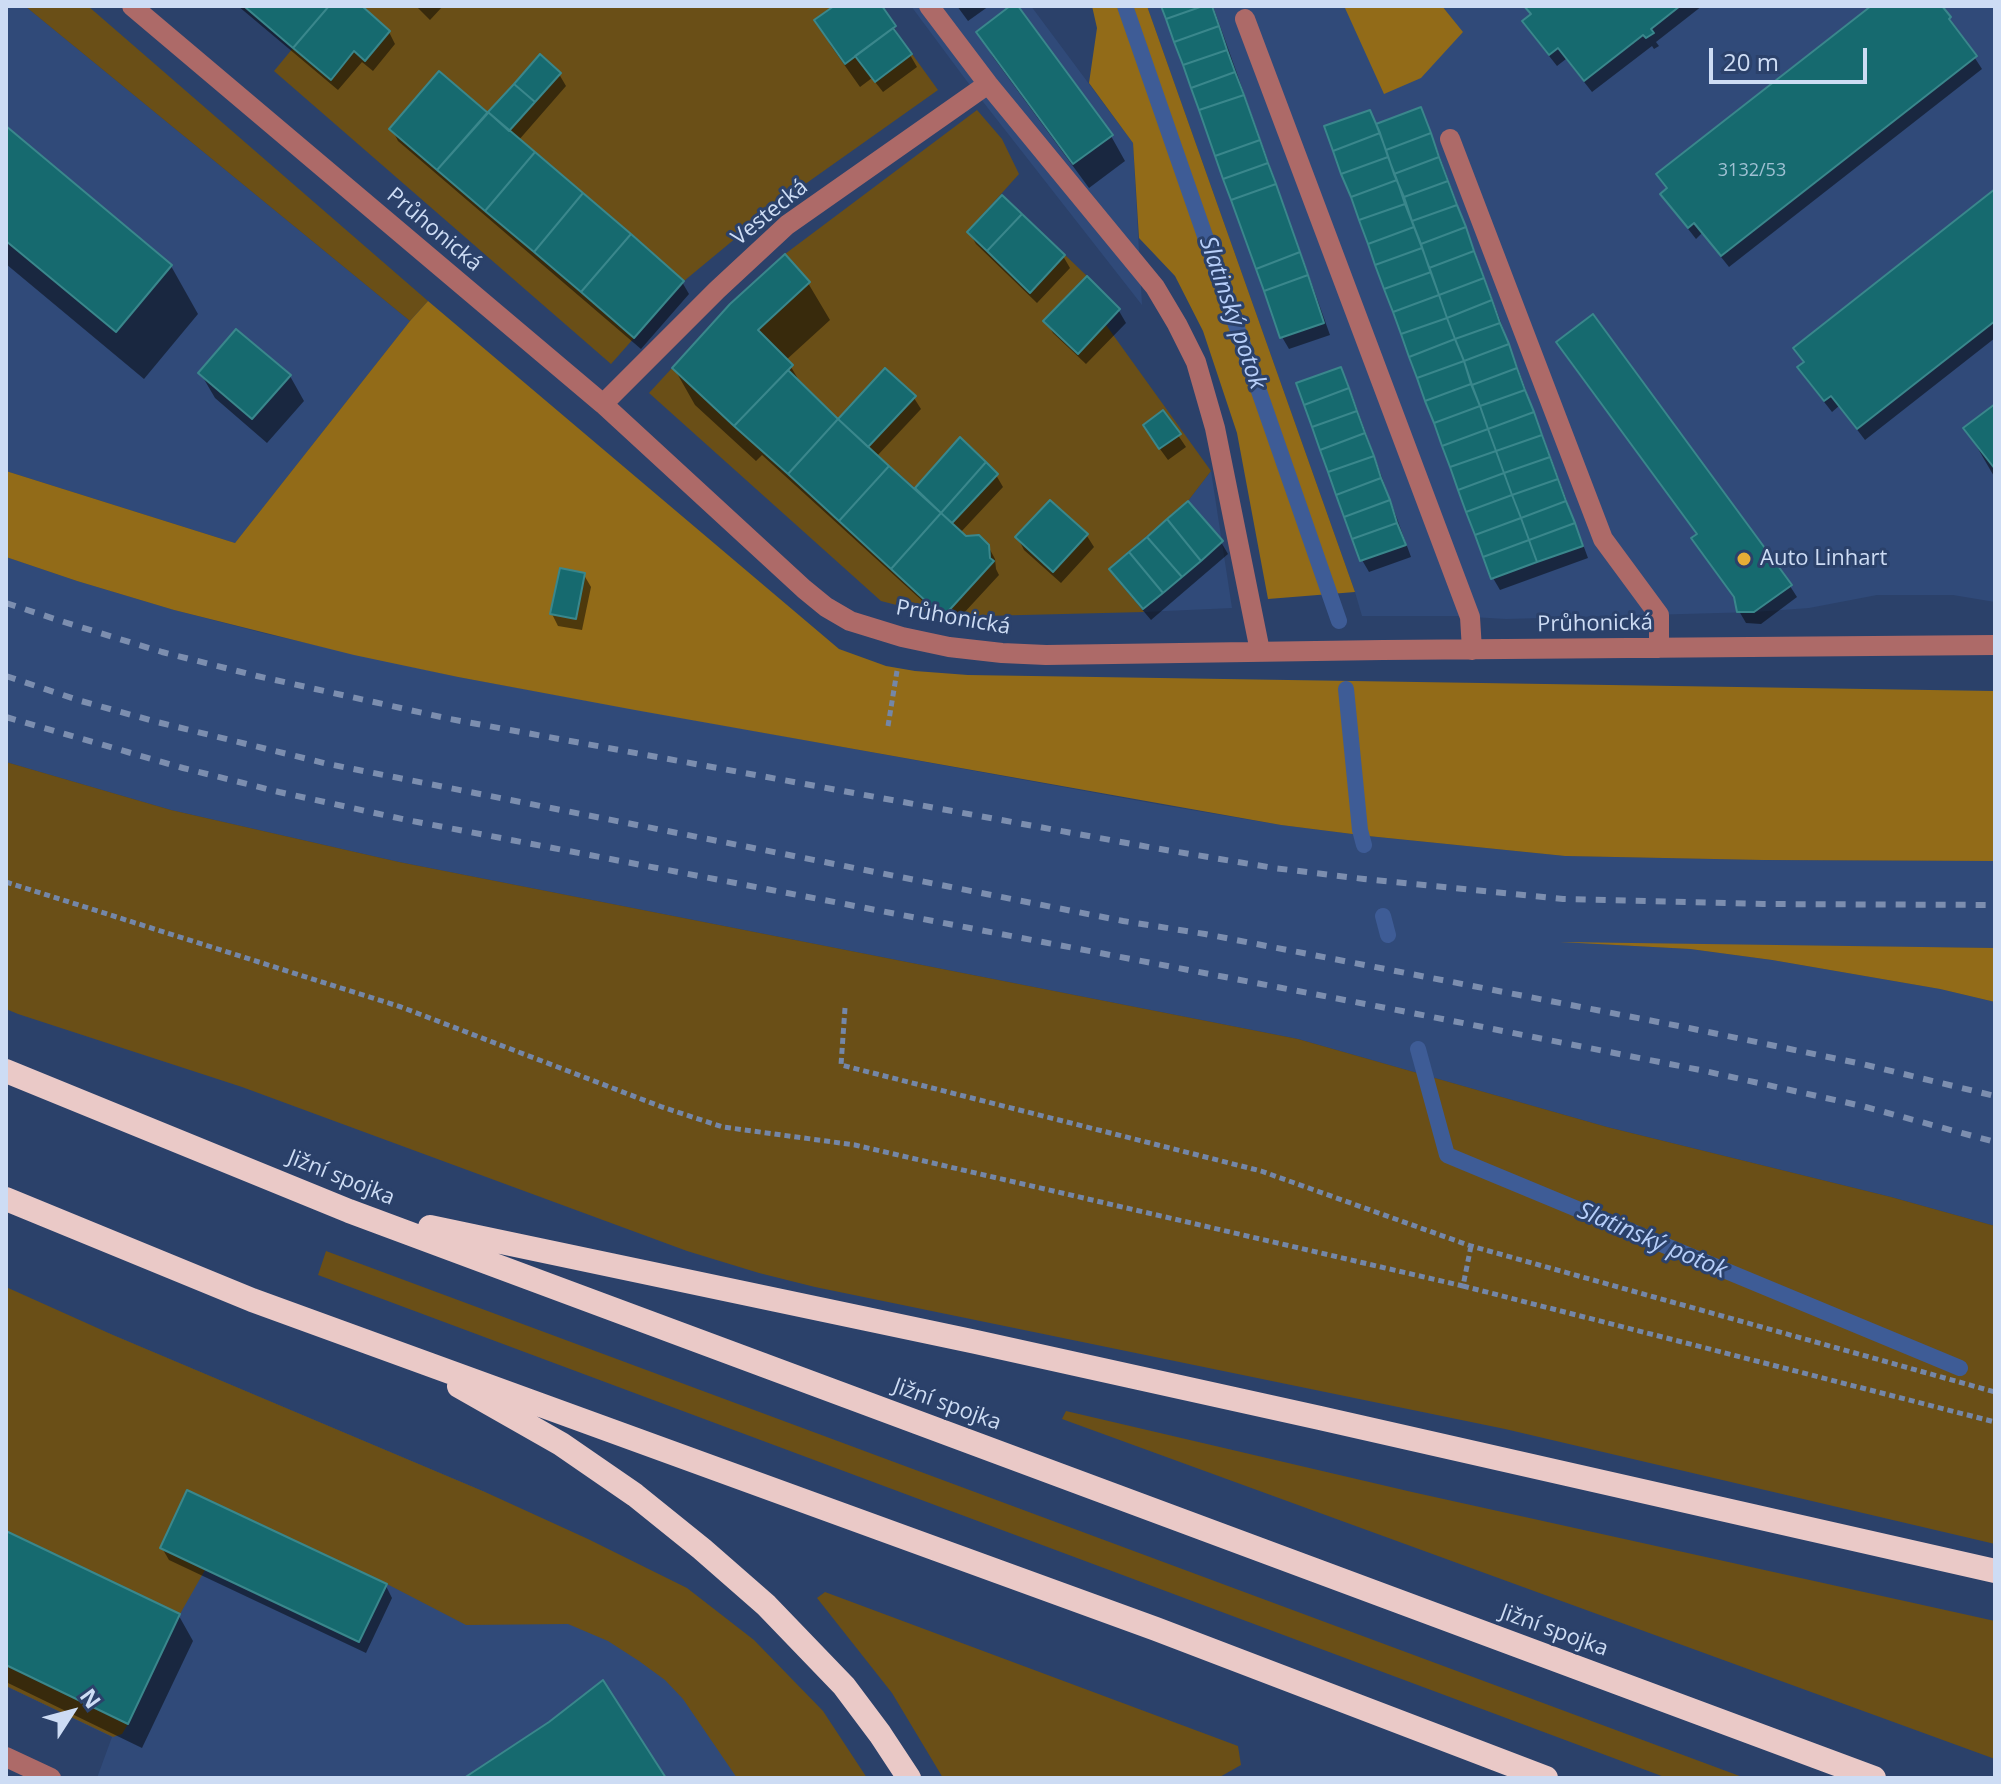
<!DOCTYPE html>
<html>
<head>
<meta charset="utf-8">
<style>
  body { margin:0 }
  #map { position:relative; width:2001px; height:1784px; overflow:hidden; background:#2b416a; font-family:"Open Sans",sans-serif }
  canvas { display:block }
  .frame { position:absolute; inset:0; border:8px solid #cddcf4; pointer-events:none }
  .north { position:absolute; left:32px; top:1672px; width:80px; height:80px; -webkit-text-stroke:6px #2b416a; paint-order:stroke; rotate:54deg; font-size:22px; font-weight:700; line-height:32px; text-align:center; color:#cddcf4 }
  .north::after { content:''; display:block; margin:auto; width:28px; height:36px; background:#cddcf4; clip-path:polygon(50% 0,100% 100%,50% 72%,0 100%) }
  .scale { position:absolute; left:1709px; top:48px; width:158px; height:36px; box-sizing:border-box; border:4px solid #cddcf4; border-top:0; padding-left:10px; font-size:24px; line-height:28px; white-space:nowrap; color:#cddcf4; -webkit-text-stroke:6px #2b416a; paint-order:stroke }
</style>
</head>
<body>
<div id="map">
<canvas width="2001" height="1784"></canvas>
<div class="frame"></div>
<div class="north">N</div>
<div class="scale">20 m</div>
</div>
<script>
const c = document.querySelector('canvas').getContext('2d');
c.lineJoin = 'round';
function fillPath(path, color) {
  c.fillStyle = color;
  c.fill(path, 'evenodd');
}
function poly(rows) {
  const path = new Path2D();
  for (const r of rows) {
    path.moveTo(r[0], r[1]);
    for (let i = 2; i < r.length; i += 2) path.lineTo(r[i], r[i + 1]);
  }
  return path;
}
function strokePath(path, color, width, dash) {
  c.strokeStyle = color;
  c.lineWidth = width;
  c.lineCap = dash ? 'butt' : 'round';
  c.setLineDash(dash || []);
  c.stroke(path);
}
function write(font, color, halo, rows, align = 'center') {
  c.font = font + ' "Open Sans",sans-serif';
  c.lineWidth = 6;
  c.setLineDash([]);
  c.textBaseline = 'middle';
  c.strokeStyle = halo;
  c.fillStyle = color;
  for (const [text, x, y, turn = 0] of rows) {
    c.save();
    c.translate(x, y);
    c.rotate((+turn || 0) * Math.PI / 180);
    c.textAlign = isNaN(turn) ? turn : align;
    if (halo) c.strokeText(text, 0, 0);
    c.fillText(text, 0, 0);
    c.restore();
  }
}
const built = poly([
  [6,6,25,6,410,321,235,543,6,471],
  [911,6,1031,6,1133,143,1142,305,966,80],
  [1147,6,1342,6,1463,33,1442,6,1995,6,1995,602,1953,595,1877,595,1809,608,1754,612,1506,619,1455,616,1362,616,1355,592],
  [1211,471,1232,608,1144,612,1109,569,1188,501],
  [6,557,77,581,174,610,267,634,458,677,1162,805,1281,825,1368,836,1565,856,1763,860,1995,861,1995,948,1598,944,1690,949,1772,960,1940,989,1995,1002,1995,1226,1891,1197,1607,1127,1298,1039,399,862,171,810,6,762],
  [6,1290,485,1492,768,1778,97,1778,112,1737,6,1686]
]);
const green = poly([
  [25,6,88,6,428,301,410,321],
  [362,6,834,6,815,21,844,63,855,56,875,82,912,54,938,90,777,204,684,281,509,131,561,73,540,54,488,112,439,72,389,129,634,338,611,364,274,71,293,48,330,80,354,51,366,60,390,31],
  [977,110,1002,139,1019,174,967,232,1029,292,1065,255,1087,276,1044,320,1078,353,1106,325,1211,471,1188,501,1109,568,1144,612,943,617,881,601,649,393,672,368,944,616,993,562,990,558,989,545,979,535,966,536,952,523,997,473,960,438,915,488,868,447,915,396,885,368,838,419,788,370,792,365,758,330,810,282,785,254],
  [1163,411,1181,434,1160,449,1143,425],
  [1050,500,1088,534,1053,572,1016,538],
  [6,762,171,810,399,862,1298,1039,1607,1127,1891,1197,1995,1226,1995,1544,1505,1429,815,1287,759,1273,687,1251,242,1087,18,1014,6,1009],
  [326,1251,1745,1778,1667,1778,318,1275],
  [6,1287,113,1335,485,1492,588,1539,687,1588,754,1640,823,1711,867,1778,737,1778,683,1699,665,1680,639,1661,608,1641,568,1624,466,1625,387,1584,187,1490,160,1548,205,1570,180,1614,6,1531],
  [1066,1411,1412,1492,1995,1621,1995,1759,1062,1419],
  [825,1592,1238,1746,1241,1765,1218,1778,943,1778,892,1693,817,1598],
  [6,1665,128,1724,122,1734,113,1737,6,1686]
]);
const forest = poly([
  [1092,6,1147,6,1355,592,1268,599,1237,433,1203,331,1175,276,1139,238,1133,143,1089,83,1097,28],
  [1342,6,1442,6,1463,32,1421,78,1384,94,1345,8],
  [428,301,839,649,886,666,915,671,968,675,1995,691,1995,861,1763,860,1565,856,1368,836,1281,825,635,710,458,677,354,655,174,610,77,581,6,557,6,471,235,543,410,321],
  [560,568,585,573,575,619,550,614],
  [1560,942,1995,948,1995,1002,1940,989,1772,960,1690,949]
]);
const shadow = poly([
  [238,6,358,6,389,32,395,44,373,71,362,62,338,90],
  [416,6,443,6,430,20],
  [838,6,879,6,894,27,917,67,883,92,872,78,860,87,831,46,817,21],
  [957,6,989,6,968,21],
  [1013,6,1015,6,1111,136,1125,161,1089,188,993,57,978,32],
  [1164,6,1213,6,1330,335,1289,349,1282,337],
  [1525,6,1702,6,1656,42,1659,46,1654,49,1652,46,1592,92,1566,59,1557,66,1531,33,1524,21,1532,16],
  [1874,6,1937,6,1949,18,1982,69,1729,267,1702,233,1696,239,1670,206,1663,194,1668,190,1658,175],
  [559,74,566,86,518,141,682,282,689,294,641,349,398,141,392,129,487,115],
  [1370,112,1377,125,1427,122,1588,558,1500,590,1493,578,1327,128],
  [6,128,171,266,198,314,144,379,6,264],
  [1995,192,1995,338,1865,440,1839,406,1832,412,1806,379,1800,368,1805,364,1795,348],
  [969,232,1063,256,1070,268,1037,303,976,244],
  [1087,279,1119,311,1126,323,1086,364,1053,333,1046,321],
  [808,283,830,320,785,361,791,367,804,389,838,422,914,398,921,409,876,457,915,491,960,440,996,475,1003,487,960,533,966,538,988,546,995,559,996,569,999,575,951,627,762,455,756,461,695,405,674,368],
  [1558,343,1790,586,1797,597,1761,624,1746,623,1739,611,1737,600,1698,535,1565,355],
  [1340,369,1347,381,1411,557,1369,572,1362,560,1298,384],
  [201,374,290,376,304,401,267,443,215,398],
  [1995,406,1995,478,1966,428],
  [1163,413,1186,447,1168,460,1152,438],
  [1050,502,1087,536,1094,547,1061,583,1024,550,1018,538],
  [1221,542,1228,554,1151,620,1118,581,1112,569],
  [584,575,591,587,582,630,558,626,552,614],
  [6,1533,179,1616,193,1641,142,1748,6,1682],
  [162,1548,386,1586,392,1598,366,1653,169,1560]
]);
const stream = poly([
  [1125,6,1339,621],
  [1346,689,1360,830,1364,845],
  [1383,916,1388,935],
  [1418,1049,1447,1155,1960,1368]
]);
const building = poly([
  [246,6,329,6,293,48,245,7,246,6],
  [329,6,362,6,390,31,365,61,354,51,331,80,293,48,329,6],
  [834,6,882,6,896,26,845,64,814,20,834,6],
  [1010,6,1018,6,1113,135,1073,164,976,32,1010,6],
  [1161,6,1203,6,1166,19,1161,6],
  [1203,6,1212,6,1219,26,1174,42,1166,19,1203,6],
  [1524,6,1680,6,1651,29,1654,33,1646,38,1643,35,1584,81,1558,48,1549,55,1522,21,1531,14,1524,6],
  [1871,6,1942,6,1951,17,1949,19,1977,56,1721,256,1694,223,1688,228,1660,194,1667,188,1656,174,1871,6],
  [1219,26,1227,50,1183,65,1174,42,1219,26],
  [893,28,912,54,875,82,855,56,893,28],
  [1227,50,1235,72,1191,88,1183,65,1227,50],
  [540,54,561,73,535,102,514,84,540,54],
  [439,71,488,113,437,170,389,129,439,71],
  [1235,72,1244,95,1199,110,1191,88,1235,72],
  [514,84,535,102,509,131,488,112,514,84],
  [1244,95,1260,140,1215,156,1199,110,1244,95],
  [1421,107,1431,133,1386,150,1376,124,1421,107],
  [1370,110,1380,133,1333,151,1324,126,1370,110],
  [488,112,535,152,485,211,437,170,488,112],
  [6,126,172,265,116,332,6,241,6,126],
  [1380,133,1388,157,1341,174,1333,151,1380,133],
  [1431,133,1439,157,1394,174,1386,150,1431,133],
  [1260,140,1268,163,1223,179,1215,156,1260,140],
  [535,152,583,193,534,252,485,211,535,152],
  [1388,157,1397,180,1351,197,1341,174,1388,157],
  [1439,157,1448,181,1404,197,1394,174,1439,157],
  [1268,163,1276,184,1231,200,1223,179,1268,163],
  [1397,180,1405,204,1359,220,1351,197,1397,180],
  [1448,181,1457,205,1412,221,1404,197,1448,181],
  [1276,184,1300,252,1256,269,1231,200,1276,184],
  [1995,189,1995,321,1857,429,1831,396,1824,401,1797,367,1804,362,1793,348,1995,189],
  [583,193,631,234,581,292,534,252,583,193],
  [1002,195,1022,214,987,251,967,232,1002,195],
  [1405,204,1414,227,1368,244,1359,220,1405,204],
  [1457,205,1466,227,1421,244,1412,221,1457,205],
  [1022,214,1065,255,1030,293,987,251,1022,214],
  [1414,227,1422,248,1375,265,1368,244,1414,227],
  [1466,227,1474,251,1429,268,1421,244,1466,227],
  [631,234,684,281,634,338,581,292,631,234],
  [1422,248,1431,272,1384,289,1375,265,1422,248],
  [1474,251,1484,278,1439,295,1429,268,1474,251],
  [1300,252,1308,275,1264,291,1256,269,1300,252],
  [785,254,810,282,758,330,793,365,734,426,672,368,730,304,785,254],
  [1431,272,1439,295,1393,312,1384,289,1431,272],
  [1308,275,1324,323,1280,338,1264,291,1308,275],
  [1087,276,1120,309,1078,354,1043,321,1087,276],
  [1484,278,1492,300,1447,318,1439,295,1484,278],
  [1439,295,1447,318,1401,334,1393,312,1439,295],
  [1492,300,1500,323,1455,339,1447,318,1492,300],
  [1593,314,1792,585,1754,612,1737,612,1734,597,1691,538,1697,534,1556,342,1593,314],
  [1447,318,1455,339,1409,357,1401,334,1447,318],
  [1500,323,1509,344,1464,361,1455,339,1500,323],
  [236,329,291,375,252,419,198,373,236,329],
  [1455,339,1464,361,1417,378,1409,357,1455,339],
  [1509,344,1517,368,1472,385,1464,361,1509,344],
  [1464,361,1471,384,1425,401,1417,378,1464,361],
  [1341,367,1349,388,1304,405,1296,383,1341,367],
  [885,368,916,396,868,447,838,419,885,368],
  [1517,368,1525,390,1480,406,1472,385,1517,368],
  [788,370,838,419,788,474,734,426,788,370],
  [1471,384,1480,406,1434,423,1425,401,1471,384],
  [1349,388,1357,411,1312,427,1304,405,1349,388],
  [1525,390,1534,412,1488,429,1480,406,1525,390],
  [1995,404,1995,469,1963,428,1995,404],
  [1480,406,1488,429,1442,446,1434,423,1480,406],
  [1163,410,1181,434,1159,449,1143,425,1163,410],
  [1357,411,1365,433,1320,450,1312,427,1357,411],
  [1534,412,1542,435,1496,451,1488,429,1534,412],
  [838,419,889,466,839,521,788,474,838,419],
  [1488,429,1496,451,1450,467,1442,446,1488,429],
  [1365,433,1374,456,1328,472,1320,450,1365,433],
  [1542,435,1550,457,1504,473,1496,451,1542,435],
  [960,437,986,462,941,513,915,488,960,437],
  [1496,451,1504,473,1458,490,1450,467,1496,451],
  [1374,456,1381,478,1336,495,1328,472,1374,456],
  [1550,457,1558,479,1512,495,1504,473,1550,457],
  [986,462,998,474,952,523,941,513,986,462],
  [889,466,941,513,891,569,839,521,889,466],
  [1504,473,1512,495,1466,512,1458,490,1504,473],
  [1381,478,1390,500,1344,517,1336,495,1381,478],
  [1558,479,1566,501,1521,518,1512,495,1558,479],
  [1512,495,1521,518,1475,535,1466,512,1512,495],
  [1050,500,1088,534,1053,572,1015,537,1050,500],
  [1390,500,1397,523,1352,539,1344,517,1390,500],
  [1188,501,1223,541,1201,561,1167,519,1188,501],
  [1566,501,1575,523,1529,540,1521,518,1566,501],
  [941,513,966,536,979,535,989,545,990,558,994,561,943,617,891,569,941,513],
  [1521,518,1529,540,1483,557,1475,535,1521,518],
  [1167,519,1201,561,1182,577,1147,537,1167,519],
  [1397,523,1406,545,1360,561,1352,539,1397,523],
  [1575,523,1583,546,1537,562,1529,540,1575,523],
  [1147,537,1182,577,1163,593,1129,552,1147,537],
  [1529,540,1537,562,1491,579,1483,557,1529,540],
  [1129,552,1163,593,1143,609,1109,569,1129,552],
  [560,568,585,573,576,619,550,614,560,568],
  [187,1490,387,1584,359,1642,160,1548,187,1490],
  [6,1531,180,1614,128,1724,6,1665,6,1531],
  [603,1680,666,1778,464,1778,549,1722,603,1680]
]);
const path = poly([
  [888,726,897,671],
  [6,882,401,1007,662,1107,723,1127,855,1145,1463,1286,1471,1246],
  [845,1008,841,1065,1261,1171,1471,1246,1995,1392],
  [1463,1286,1995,1422]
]);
const minor = poly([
  [132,6,603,404,804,589,826,607,850,621,902,637,949,647,1002,653,1046,655,1383,650,1995,645],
  [929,6,988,84,1155,287,1177,324,1196,362,1215,428,1260,651],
  [1245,19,1470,617,1472,650],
  [1450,139,1603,539,1659,615,1659,648],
  [603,404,717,290,787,225,988,84],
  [6,1757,51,1778]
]);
const highway = poly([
  [6,1071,349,1211,1874,1778],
  [6,1199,252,1300,1156,1629,1546,1778],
  [430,1227,976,1342,1320,1418,1995,1571],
  [459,1386,561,1444,635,1495,702,1549,766,1605,844,1686,880,1734,909,1778]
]);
const rail = poly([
  [6,603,64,622,162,652,257,676,450,719,1154,848,1274,868,1364,879,1563,899,1763,904,1995,905],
  [6,676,81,701,157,722,328,764,1123,921,1205,934,1689,1028,1862,1064,1995,1096],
  [6,717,183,768,279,792,407,820,1402,1011,1700,1070,1862,1106,1995,1142]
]);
const markers = [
  [1744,559,8,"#e6ad36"]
];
const numberNames = [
  ["3132/53",1752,171]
];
const streetNames = [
  ["Vestecká",770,213,-39],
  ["Průhonická",434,230,40],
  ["Průhonická",953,618,10],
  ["Průhonická",1595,624,-1],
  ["Jižní spojka",341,1178,22],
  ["Jižní spojka",947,1405,20],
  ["Jižní spojka",1554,1631,20]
];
const poiNames = [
  ["Auto Linhart",1760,559]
];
const waterNames = [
  ["Slatinský potok",1232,313,71],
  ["Slatinský potok",1652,1241,23]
];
fillPath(built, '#304a79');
fillPath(green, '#6a4f17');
fillPath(forest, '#926b18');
fillPath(shadow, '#0007');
strokePath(stream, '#3e5c96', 16);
fillPath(building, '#166a6f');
strokePath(building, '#3a878c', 2);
strokePath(path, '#7487a8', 5, [6, 4]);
strokePath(minor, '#ad6a68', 20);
strokePath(highway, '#eac9c7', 24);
strokePath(rail, '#7c8eaf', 6, [10, 10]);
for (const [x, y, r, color] of markers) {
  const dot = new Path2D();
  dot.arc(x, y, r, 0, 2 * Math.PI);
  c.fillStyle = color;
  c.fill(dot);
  strokePath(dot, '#2b416a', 3);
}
write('18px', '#9fc0d3', null, numberNames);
write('22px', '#cddcf4', '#2b416a', streetNames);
write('22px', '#cddcf4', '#2b416a', poiNames, 'left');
write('italic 24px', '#b6cef9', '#2b416a', waterNames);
</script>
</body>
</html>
